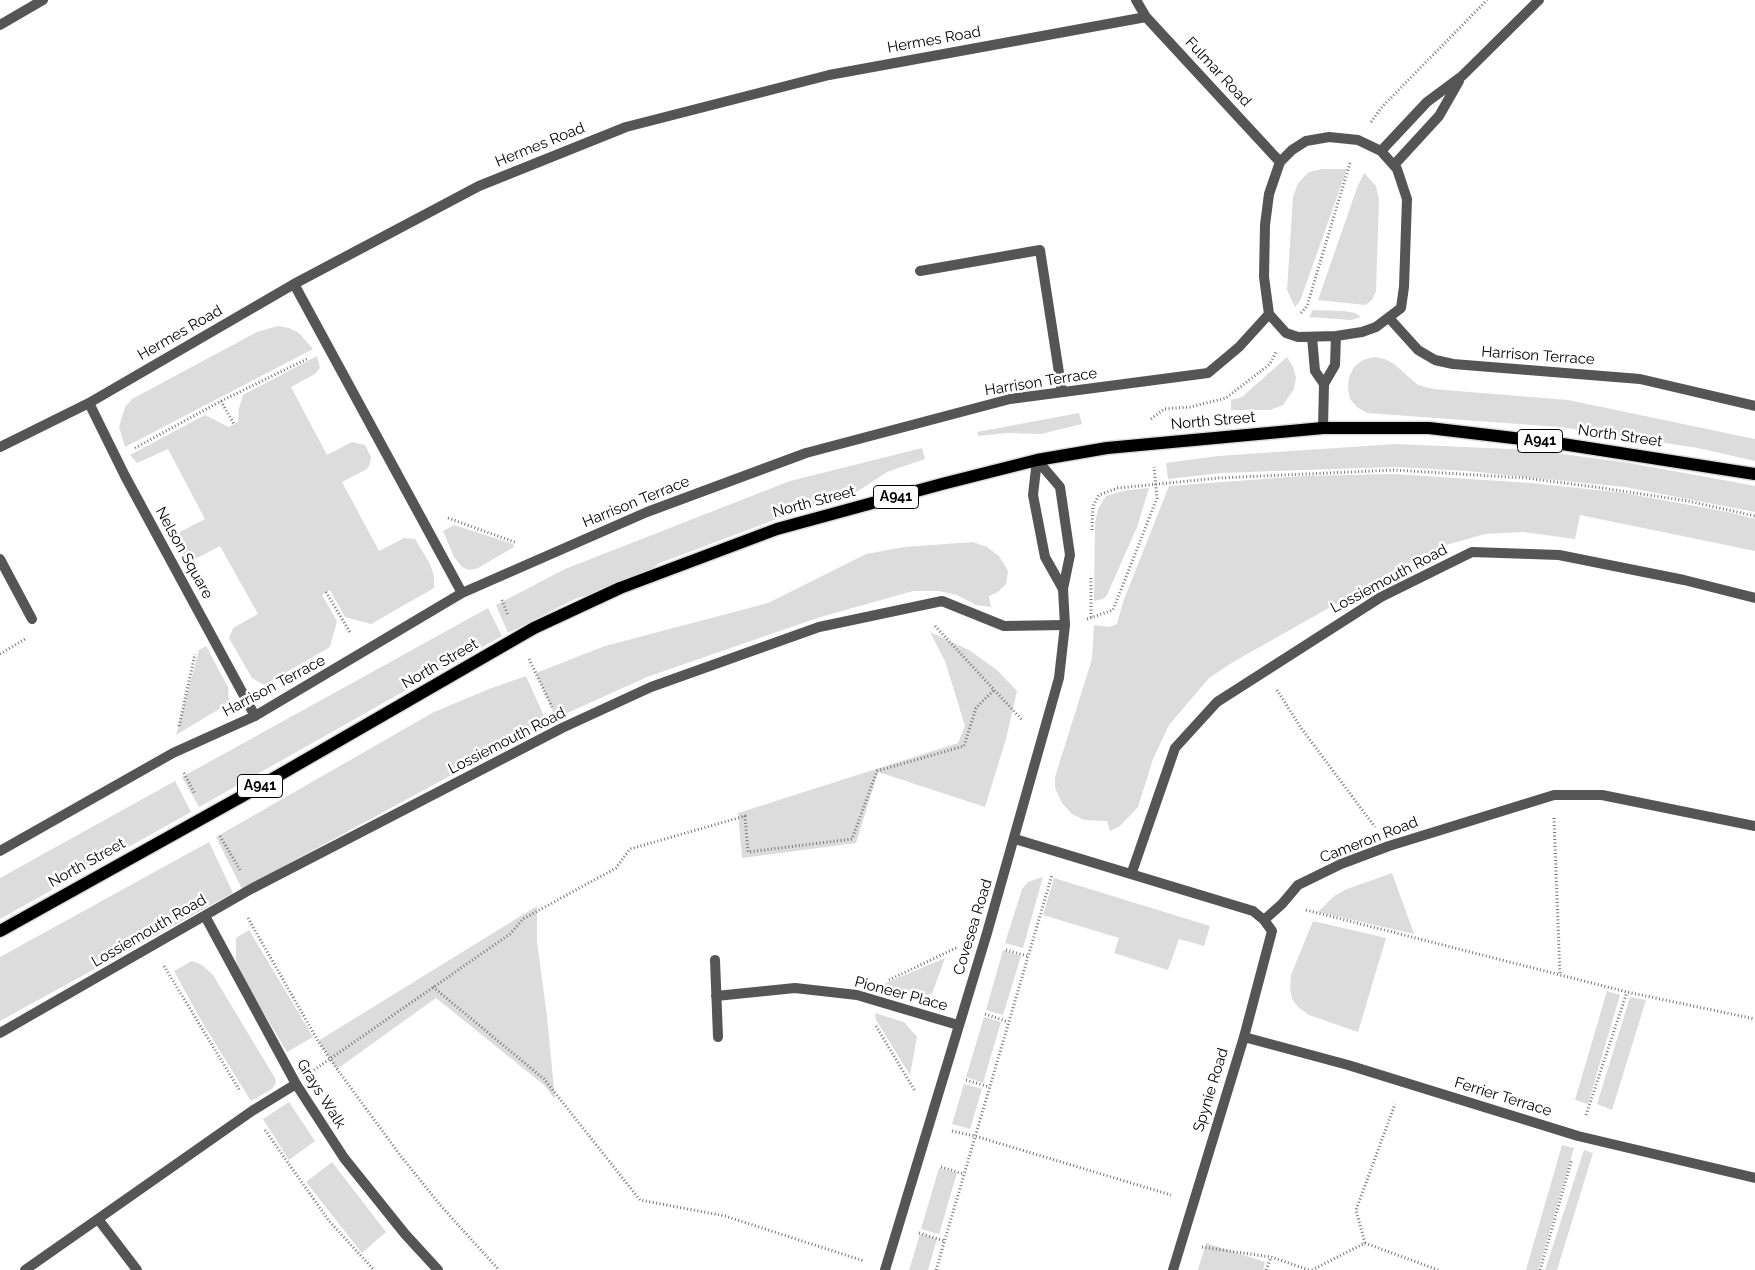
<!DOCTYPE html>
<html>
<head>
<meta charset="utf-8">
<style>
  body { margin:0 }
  canvas { display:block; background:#fff }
</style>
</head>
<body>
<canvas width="1755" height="1270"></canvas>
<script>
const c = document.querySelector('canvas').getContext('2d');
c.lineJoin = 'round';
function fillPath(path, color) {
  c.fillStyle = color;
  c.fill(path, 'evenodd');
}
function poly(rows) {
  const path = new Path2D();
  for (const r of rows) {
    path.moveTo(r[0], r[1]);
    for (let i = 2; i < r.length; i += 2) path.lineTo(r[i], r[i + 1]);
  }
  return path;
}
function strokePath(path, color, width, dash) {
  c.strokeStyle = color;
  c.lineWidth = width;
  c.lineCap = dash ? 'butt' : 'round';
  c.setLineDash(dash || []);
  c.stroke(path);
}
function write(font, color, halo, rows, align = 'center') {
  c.font = font + ' Raleway,sans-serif';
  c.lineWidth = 5;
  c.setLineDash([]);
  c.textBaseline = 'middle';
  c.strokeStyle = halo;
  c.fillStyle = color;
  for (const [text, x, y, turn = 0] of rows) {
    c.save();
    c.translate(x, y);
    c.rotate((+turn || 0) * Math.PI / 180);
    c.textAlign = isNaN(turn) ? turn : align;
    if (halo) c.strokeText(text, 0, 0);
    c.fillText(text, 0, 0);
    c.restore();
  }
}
const green = poly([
  [1322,169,1347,169,1300,301,1295,307,1287,290,1293,197,1298,183,1309,172],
  [1364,173,1376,186,1379,200,1376,291,1372,300,1365,305,1318,300,1357,188],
  [1313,310,1344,311,1355,313,1361,317,1351,320,1309,317],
  [278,326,289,328,299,333,313,349,125,447,119,427,125,407,132,399,257,332],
  [317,356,320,368,315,374,291,387,327,455,352,442,365,445,371,457,370,464,367,469,342,482,379,551,404,538,415,539,430,564,434,576,434,588,371,624,345,617,330,590,326,592,322,595,337,621,330,647,264,685,252,678,229,638,233,628,258,614,220,546,195,559,189,559,184,557,177,542,180,532,205,519,168,449,137,463,130,455,205,415,229,427,238,422,239,408,243,395],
  [1287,357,1293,367,1296,378,1294,389,1283,405,1270,410,1231,410,1231,400,1242,397],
  [1374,357,1385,359,1394,364,1418,385,1433,389,1568,400,1755,439,1755,461,1698,448,1560,427,1367,413,1357,407,1350,399,1348,388,1349,377,1354,367,1363,360],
  [1079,413,1082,424,1041,434,1007,433,978,436,977,432],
  [1395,444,1534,450,1629,463,1734,482,1755,486,1755,512,1625,487,1467,471,1395,467,1303,470,1221,473,1168,479,1166,463,1218,456],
  [922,448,925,459,887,472,858,491,798,511,660,563,620,588,577,598,508,633,496,605,565,569,790,481],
  [1394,474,1531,483,1624,493,1728,512,1755,519,1755,551,1580,515,1575,539,1523,532,1485,534,1446,545,1405,565,1233,662,1209,678,1169,725,1153,759,1138,807,1120,826,1110,831,1107,821,1084,820,1072,814,1062,803,1055,788,1055,777,1092,659,1094,625,1109,627,1117,624,1123,602,1169,486,1303,476],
  [1149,488,1137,527,1107,595,1103,599,1094,601,1095,523,1098,509,1106,496,1127,490],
  [454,525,513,544,514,547,478,568,469,570,462,567,454,557,443,531],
  [973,542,987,547,999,556,1008,571,1006,584,998,592,989,596,991,607,976,605,957,595,939,591,913,591,817,618,647,677,556,718,536,673,605,646,768,603,866,554,904,547],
  [488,608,502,636,199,807,182,777],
  [930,632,969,650,997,670,1017,691,1006,739,985,807,878,772,856,843,742,858,738,813,958,743,965,726,945,661],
  [206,646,228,687,229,703,176,735,199,650],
  [526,676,547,723,242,889,216,837,434,712,489,689],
  [175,781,191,812,0,919,0,878],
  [209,842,233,893,0,1021,0,957],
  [1392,873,1414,934,1318,912,1334,896,1347,889],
  [1043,877,1023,948,1005,943,1022,889,1028,882],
  [1054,878,1210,926,1204,946,1179,939,1168,970,1114,953,1119,938,1043,915],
  [537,906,537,942,547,1016,555,1099,544,1085,436,998,337,1069,318,1041],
  [1313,921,1386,938,1358,1032,1309,1015,1299,1008,1292,999,1290,987,1291,975],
  [249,930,313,1037,287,1052,240,973,236,960,236,938],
  [1003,950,1021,956,1003,1015,986,1010],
  [945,958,932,994,913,996,883,989,886,983],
  [192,961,202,965,213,975,275,1078,276,1083,272,1089,251,1101,202,1022,174,971],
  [1607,991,1620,995,1588,1104,1575,1100],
  [1630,997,1646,1000,1612,1110,1597,1104],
  [875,1013,904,1022,917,1037,910,1075,876,1020],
  [984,1017,1001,1022,983,1083,966,1077],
  [964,1084,982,1089,970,1129,952,1124],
  [289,1102,315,1141,289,1160,263,1119],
  [1562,1145,1574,1148,1538,1270,1526,1270],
  [1584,1150,1593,1153,1557,1270,1545,1270],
  [332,1162,386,1232,362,1253,306,1182],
  [939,1168,957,1173,939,1234,921,1229],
  [920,1234,937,1239,928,1270,909,1270],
  [1206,1243,1265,1262,1263,1270,1198,1270]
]);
const path = poly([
  [1371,122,1382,107,1487,0],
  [1301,313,1307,306,1350,163],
  [221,401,234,424],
  [1151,419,1164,409,1190,407,1226,398,1270,364,1276,352],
  [135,448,221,401,309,358],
  [448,518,517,543],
  [1092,530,1093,506,1099,495,1118,488,1219,478,1394,470,1526,478,1595,487,1688,501,1755,516],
  [1091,578,1091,618],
  [326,592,351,634],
  [502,600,508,615],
  [1087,619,1113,610,1157,498,1154,467],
  [935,626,1023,721],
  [0,654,25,639],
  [529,659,552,707],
  [1277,690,1301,728,1375,827],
  [179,726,195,654],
  [184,773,195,794],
  [1554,818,1560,975],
  [220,836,240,870],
  [1306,910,1627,992,1755,1019],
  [248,918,318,1041,337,1069,400,1155,441,1206,499,1270],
  [1006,950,1027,956],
  [164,966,240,1091],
  [889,980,958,947],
  [433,987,544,1079,640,1200,725,1216,864,1261],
  [985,1014,1008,1022],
  [876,1026,915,1091],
  [314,1070,510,934,523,919,616,868,630,849,745,816,748,852,852,839,877,771,964,746,976,708,995,689],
  [966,1080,989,1087],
  [1586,1115,1627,992],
  [265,1130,329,1221,374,1270],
  [952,1131,975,1136,1171,1195],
  [941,1167,964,1174],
  [919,1233,945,1241],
  [1365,1243,1356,1210,1395,1104],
  [1202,1247,1271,1257,1309,1270],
  [936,1270,1052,875],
  [1266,1270,1271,1257],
  [1312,1270,1365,1243,1438,1270],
  [1540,1270,1572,1159]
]);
const service = poly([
  [920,271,1040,250,1062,392],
  [0,559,32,619],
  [98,1219,137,1270],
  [25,1270,252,1111,296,1084]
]);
const minor = poly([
  [1136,0,1146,17,1280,162],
  [0,25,43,0],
  [1329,137,1358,140,1381,151,1397,169,1407,199,1404,287,1401,308,1376,327,1362,332,1336,336,1298,337,1286,333,1269,314,1264,277,1265,225,1269,194,1280,162,1292,150,1306,141,1329,137],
  [1381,151,1427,102,1462,76,1539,0],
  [1394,165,1439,116,1459,81],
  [294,284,462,593],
  [1390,319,1418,350,1435,360,1453,364,1640,379,1755,406],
  [1312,337,1315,371,1324,384],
  [89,403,125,476,255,716],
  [1323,428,1324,384,1335,365,1336,336],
  [0,447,89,403,294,284,479,186,626,127,829,75,1146,17],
  [1015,839,1253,911,1264,920,1282,904,1298,885,1341,864,1389,846,1554,795,1602,795,1755,826],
  [0,851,173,753,255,716,462,593,647,512,806,453,1010,399,1208,373,1239,347,1269,314],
  [1132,872,1175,748,1217,702,1381,597,1472,552,1559,555,1684,580,1755,598],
  [205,916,296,1084,344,1158,405,1234,438,1270],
  [715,960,718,1037],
  [716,996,795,988,857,995,958,1025],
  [0,1033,251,889,562,728,651,687,819,627,942,601,1004,626,1065,625],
  [1244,1037,1348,1065,1578,1136,1755,1178],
  [1173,1270,1244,1037,1272,931,1264,920]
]);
const tertiary = poly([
  [1037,460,1033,495,1045,557,1063,589],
  [885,1270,987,933,1059,678,1065,625,1063,589,1070,555,1060,487,1037,460]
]);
const primary = poly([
  [0,931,255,789,534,628,620,588,777,529,942,484,1037,460,1107,448,1323,428,1429,428,1556,443,1755,474]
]);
const shields = [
  [1540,441,45],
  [896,497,45],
  [260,786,45]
];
const shieldNames = [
  ["A941",1540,441],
  ["A941",896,497],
  ["A941",260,786]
];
const streetNames = [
  ["Hermes Road",934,40,-10],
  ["Fulmar Road",1218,72,47],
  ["Hermes Road",540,145,-22],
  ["Hermes Road",180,333,-30],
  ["Harrison Terrace",1538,356,4],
  ["Harrison Terrace",1041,382,-9],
  ["North Street",1213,421,-5],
  ["North Street",1620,436,8],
  ["Harrison Terrace",636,502,-22],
  ["North Street",814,502,-15],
  ["Nelson Square",184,553,61],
  ["Lossiemouth Road",1389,579,-28],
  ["North Street",440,664,-30],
  ["Harrison Terrace",274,686,-28],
  ["Lossiemouth Road",507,741,-27],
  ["Cameron Road",1369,840,-21],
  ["North Street",87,863,-29],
  ["Covesea Road",973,927,-73],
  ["Lossiemouth Road",149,931,-30],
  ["Pioneer Place",901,994,15],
  ["Spynie Road",1211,1090,-73],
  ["Grays Walk",321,1094,58],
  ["Ferrier Terrace",1503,1097,17]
];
fillPath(green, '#dcdcdc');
strokePath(primary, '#dbdbdb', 15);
strokePath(path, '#777', 3, [1, 2.5]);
strokePath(service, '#555', 10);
strokePath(minor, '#555', 10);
strokePath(tertiary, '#555', 10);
strokePath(primary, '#000', 12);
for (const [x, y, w] of shields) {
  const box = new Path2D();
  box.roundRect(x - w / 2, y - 11.5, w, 23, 4);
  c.fillStyle = '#fff';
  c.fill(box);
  strokePath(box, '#000', 1);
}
write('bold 14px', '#000', null, shieldNames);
write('15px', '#000', '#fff', streetNames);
</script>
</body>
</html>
